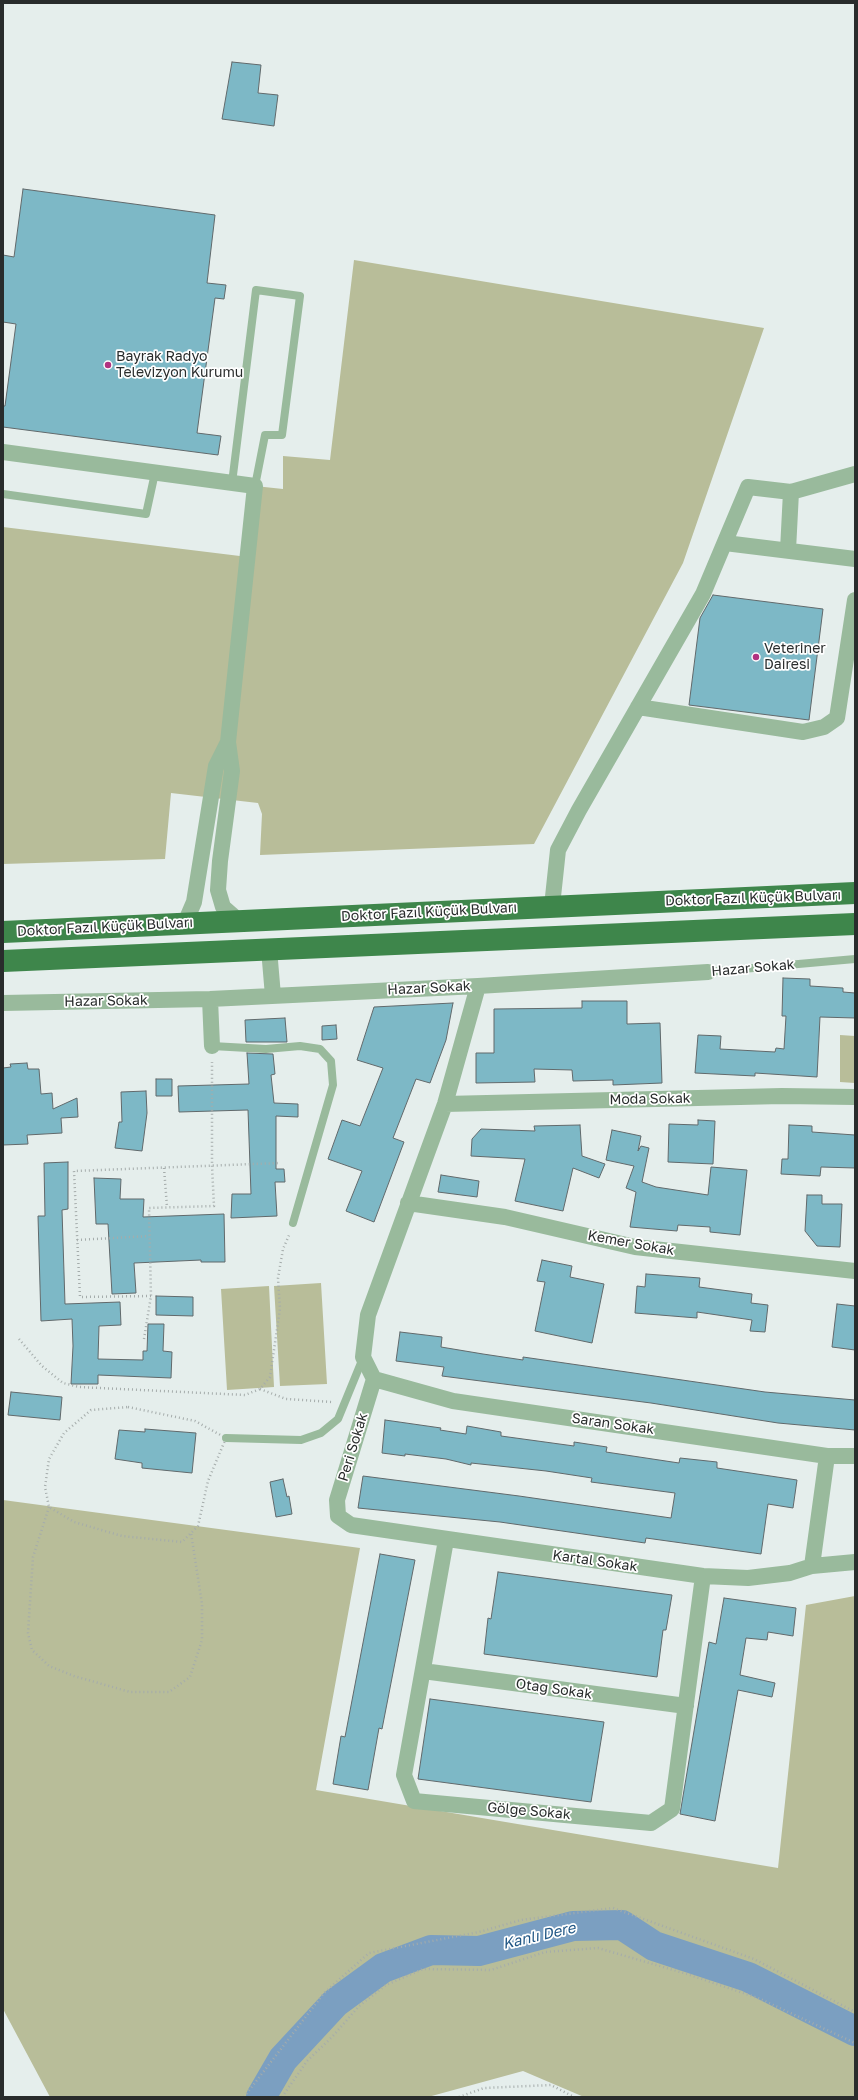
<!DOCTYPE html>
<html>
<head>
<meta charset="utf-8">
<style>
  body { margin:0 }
  #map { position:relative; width:858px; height:2100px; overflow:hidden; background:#e5eeec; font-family:"Golos Text",sans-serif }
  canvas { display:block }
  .frame { position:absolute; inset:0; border:4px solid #292c2c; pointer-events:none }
</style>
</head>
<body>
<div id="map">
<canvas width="858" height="2100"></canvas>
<div class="frame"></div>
</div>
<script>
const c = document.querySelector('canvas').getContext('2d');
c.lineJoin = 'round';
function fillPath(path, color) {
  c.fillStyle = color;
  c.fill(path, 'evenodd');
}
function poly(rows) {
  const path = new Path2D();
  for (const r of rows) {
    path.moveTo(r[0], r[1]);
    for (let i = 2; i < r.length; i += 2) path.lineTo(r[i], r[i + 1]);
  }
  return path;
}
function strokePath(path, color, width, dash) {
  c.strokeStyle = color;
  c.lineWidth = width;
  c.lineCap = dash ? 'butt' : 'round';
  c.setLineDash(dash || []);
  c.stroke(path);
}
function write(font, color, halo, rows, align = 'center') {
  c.font = font + ' "Golos Text",sans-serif';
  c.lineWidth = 3.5;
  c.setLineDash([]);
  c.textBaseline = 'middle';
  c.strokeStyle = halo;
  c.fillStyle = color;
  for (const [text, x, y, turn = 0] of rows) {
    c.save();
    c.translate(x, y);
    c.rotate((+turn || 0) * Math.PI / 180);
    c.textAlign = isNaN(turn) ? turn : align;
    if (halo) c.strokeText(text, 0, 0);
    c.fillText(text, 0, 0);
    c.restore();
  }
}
const green = poly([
  [354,260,764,328,683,563,534,844,260,855,262,814,258,803,171,793,165,859,3,864,3,527,248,557,255,486,283,489,283,456,330,460],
  [840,1035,855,1036,855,1083,840,1082],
  [321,1283,327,1384,280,1386,274,1286],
  [269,1286,274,1387,227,1390,221,1289],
  [3,1500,360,1548,316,1790,778,1868,806,1605,855,1596,855,2097,584,2097,523,2071,428,2097,50,2097,3,2009]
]);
const river = poly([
  [261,2097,283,2059,335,2003,383,1968,431,1950,479,1951,573,1926,622,1925,654,1946,748,1977,855,2031]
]);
const building = poly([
  [232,62,261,65,258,93,278,95,274,126,222,119,232,62],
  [23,189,215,215,207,283,226,285,224,299,215,298,197,433,221,436,218,455,3,427,3,406,5,406,16,324,3,322,3,255,14,257,23,189],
  [713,595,823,609,809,720,689,705,700,618,713,595],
  [783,978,810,979,810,986,843,988,843,992,855,993,855,1018,820,1017,817,1077,755,1073,755,1076,695,1073,698,1035,721,1036,720,1049,775,1052,776,1048,784,1049,786,1016,782,1016,783,978],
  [582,1001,627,1001,627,1024,660,1023,662,1083,613,1085,613,1080,573,1081,572,1070,534,1069,535,1082,476,1083,476,1053,494,1053,494,1009,582,1008,582,1001],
  [453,1003,446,1040,430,1083,416,1079,393,1138,404,1142,374,1222,346,1211,362,1171,328,1159,342,1120,360,1126,383,1068,357,1060,374,1007,453,1003],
  [285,1018,287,1042,246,1042,245,1020,285,1018],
  [336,1025,337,1039,322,1040,322,1026,336,1025],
  [247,1053,273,1054,275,1074,271,1075,274,1103,298,1104,298,1117,276,1116,276,1169,284,1169,285,1182,275,1182,277,1216,231,1218,232,1194,251,1194,248,1110,179,1112,178,1086,249,1084,247,1053],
  [27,1063,28,1069,39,1069,41,1094,52,1093,53,1109,77,1098,78,1117,61,1118,62,1133,27,1135,28,1144,3,1145,3,1068,11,1067,10,1064,27,1063],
  [156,1079,172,1079,172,1096,156,1096,156,1079],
  [146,1091,147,1113,142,1151,115,1148,119,1122,122,1122,121,1092,146,1091],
  [698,1120,715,1121,713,1164,668,1162,669,1124,698,1125,698,1120],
  [580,1125,582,1156,605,1164,599,1178,573,1168,563,1211,515,1201,525,1159,471,1156,472,1139,481,1129,535,1131,534,1126,580,1125],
  [789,1125,812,1126,812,1132,855,1135,855,1168,821,1167,820,1176,781,1174,782,1159,788,1159,789,1125],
  [612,1130,641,1136,638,1151,641,1146,649,1148,642,1182,656,1187,708,1195,711,1167,747,1170,740,1235,710,1232,710,1227,678,1225,677,1231,630,1227,636,1192,626,1188,634,1166,606,1160,612,1130],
  [68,1162,68,1209,62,1210,65,1304,120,1302,121,1325,99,1326,98,1359,143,1360,143,1351,147,1351,148,1324,164,1324,163,1351,172,1352,171,1378,98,1375,98,1384,71,1384,73,1346,72,1319,41,1321,38,1216,45,1216,44,1163,68,1162],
  [441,1175,479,1181,477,1197,438,1192,441,1175],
  [94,1178,121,1179,120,1199,144,1199,143,1217,224,1214,225,1262,201,1262,201,1260,134,1263,136,1293,112,1294,108,1224,96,1224,94,1178],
  [807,1195,822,1195,822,1204,842,1204,840,1247,817,1246,805,1231,807,1195],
  [542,1260,572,1266,570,1277,604,1284,592,1343,535,1331,545,1282,537,1281,542,1260],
  [646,1274,700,1278,699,1287,752,1294,751,1303,768,1305,765,1332,750,1331,752,1320,697,1312,697,1318,635,1313,637,1286,645,1287,646,1274],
  [156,1296,193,1297,193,1316,156,1315,156,1296],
  [837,1304,855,1306,855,1350,832,1347,837,1304],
  [400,1332,442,1337,441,1347,483,1354,523,1360,523,1357,765,1392,855,1400,855,1430,778,1423,651,1403,442,1376,444,1367,396,1361,400,1332],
  [11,1392,62,1397,60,1420,8,1415,11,1392],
  [385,1420,441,1428,440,1430,466,1434,467,1426,501,1432,501,1436,574,1446,574,1442,607,1447,606,1452,679,1463,680,1458,717,1462,717,1468,797,1480,793,1508,768,1504,761,1554,646,1538,645,1543,500,1522,358,1508,363,1476,519,1496,671,1518,675,1493,591,1482,592,1478,546,1471,471,1463,471,1465,446,1459,405,1454,405,1456,382,1453,385,1420],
  [145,1429,196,1433,192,1473,142,1468,142,1463,115,1459,119,1430,145,1432,145,1429],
  [283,1479,287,1497,289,1496,292,1514,276,1517,270,1482,283,1479],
  [380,1554,415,1560,382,1729,379,1728,368,1790,333,1784,341,1736,345,1737,380,1554],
  [498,1572,672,1595,666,1630,663,1630,657,1677,484,1654,488,1618,491,1619,498,1572],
  [724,1598,796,1608,793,1636,768,1632,767,1640,746,1638,740,1675,775,1683,772,1697,738,1690,715,1821,680,1814,709,1642,716,1644,724,1598],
  [430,1699,604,1722,591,1802,418,1779,430,1699]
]);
const path = poly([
  [164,1168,167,1207],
  [77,1240,149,1236],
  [151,1296,80,1297,74,1171,280,1163],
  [19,1339,42,1366,63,1383,79,1387,245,1395,260,1389,270,1377,280,1309,278,1278,283,1249,290,1233],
  [144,1339,151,1296,149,1208,214,1206,212,1166,212,1062],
  [260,1389,286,1399,332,1402],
  [128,1407,195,1421,226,1438,208,1481,198,1526,182,1542,122,1536,74,1522,49,1507,45,1487,49,1459,64,1433,91,1410,128,1407],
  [49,1507,33,1557,28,1633,32,1650,49,1666,74,1676,130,1692,169,1692,190,1677,202,1640,202,1604,191,1533],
  [244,2097,324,1993,369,1953,479,1932,521,1920,613,1908,754,1959,855,2012],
  [282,2097,307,2061,333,2036,359,2006,386,1985,423,1969,491,1970,545,1952,598,1948,687,1974,758,1998,855,2043],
  [459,2097,484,2088,551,2085,574,2097]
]);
const service = poly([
  [232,483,256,290,300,296,282,435,265,435,255,486],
  [3,494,146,514,155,473],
  [708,972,855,959],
  [212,1046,266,1049,300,1046,320,1049,331,1061,333,1085,293,1223],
  [226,1438,301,1440,321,1433,338,1419,363,1358]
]);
const minor = poly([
  [3,452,255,486,228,742,232,771,220,861,218,890,223,907,239,921],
  [725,543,855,559],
  [788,550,791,492],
  [638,707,803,732,824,727,837,718,855,600],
  [552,906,558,850,579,810,703,594,748,487,791,492,855,474],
  [185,923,194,902,216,766,228,742],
  [269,949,273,996],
  [210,999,212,1046],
  [3,1003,210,999,478,986,708,972],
  [445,1104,782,1096,855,1097],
  [408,1203,505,1217,635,1247,855,1271],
  [374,1379,337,1500,338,1516,351,1525,703,1576,748,1578,790,1573,812,1566,855,1562],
  [374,1379,453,1401,827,1456,855,1456],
  [374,1379,363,1357,368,1315,445,1104,478,986],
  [446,1540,404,1775,414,1801,651,1823,672,1809,703,1576],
  [812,1566,827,1456],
  [423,1671,686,1706]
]);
const trunk = poly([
  [3,932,855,893],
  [3,961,855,924]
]);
const markers = [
  [108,365,4,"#b13280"],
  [756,657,4,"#b13280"]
];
const poiNames = [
  ["Bayrak Radyo",116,357],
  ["Televizyon Kurumu",116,373],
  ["Veteriner",764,649],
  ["Dairesi",764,665]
];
const streetNames = [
  ["Doktor Fazıl Küçük Bulvarı",753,898,-2],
  ["Doktor Fazıl Küçük Bulvarı",429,912,-3],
  ["Doktor Fazıl Küçük Bulvarı",105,927,-3],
  ["Hazar Sokak",753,968,-5],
  ["Hazar Sokak",429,988,-3],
  ["Hazar Sokak",106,1001,-1],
  ["Moda Sokak",650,1099,-1],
  ["Kemer Sokak",631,1243,10],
  ["Saran Sokak",613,1424,8],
  ["Peri Sokak",353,1447,-73],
  ["Kartal Sokak",595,1561,8],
  ["Otağ Sokak",554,1689,8],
  ["Gölge Sokak",529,1811,5]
];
const waterNames = [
  ["Kanlı Dere",539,1936,-13]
];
fillPath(green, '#b8bd99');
strokePath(river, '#7b9fc1', 30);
fillPath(building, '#7db8c6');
strokePath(building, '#61696b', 1);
strokePath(path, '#a5acab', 2.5, [1, 3]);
strokePath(service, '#99ba9c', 8);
strokePath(minor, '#99ba9c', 16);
strokePath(trunk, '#3e864b', 22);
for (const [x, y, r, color] of markers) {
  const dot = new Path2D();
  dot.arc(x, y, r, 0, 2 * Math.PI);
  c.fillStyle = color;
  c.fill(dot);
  strokePath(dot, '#fff', 1.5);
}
write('14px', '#292c2c', '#fff', poiNames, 'left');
write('14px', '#292c2c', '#fff', streetNames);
write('italic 15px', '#225886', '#fff', waterNames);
</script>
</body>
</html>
